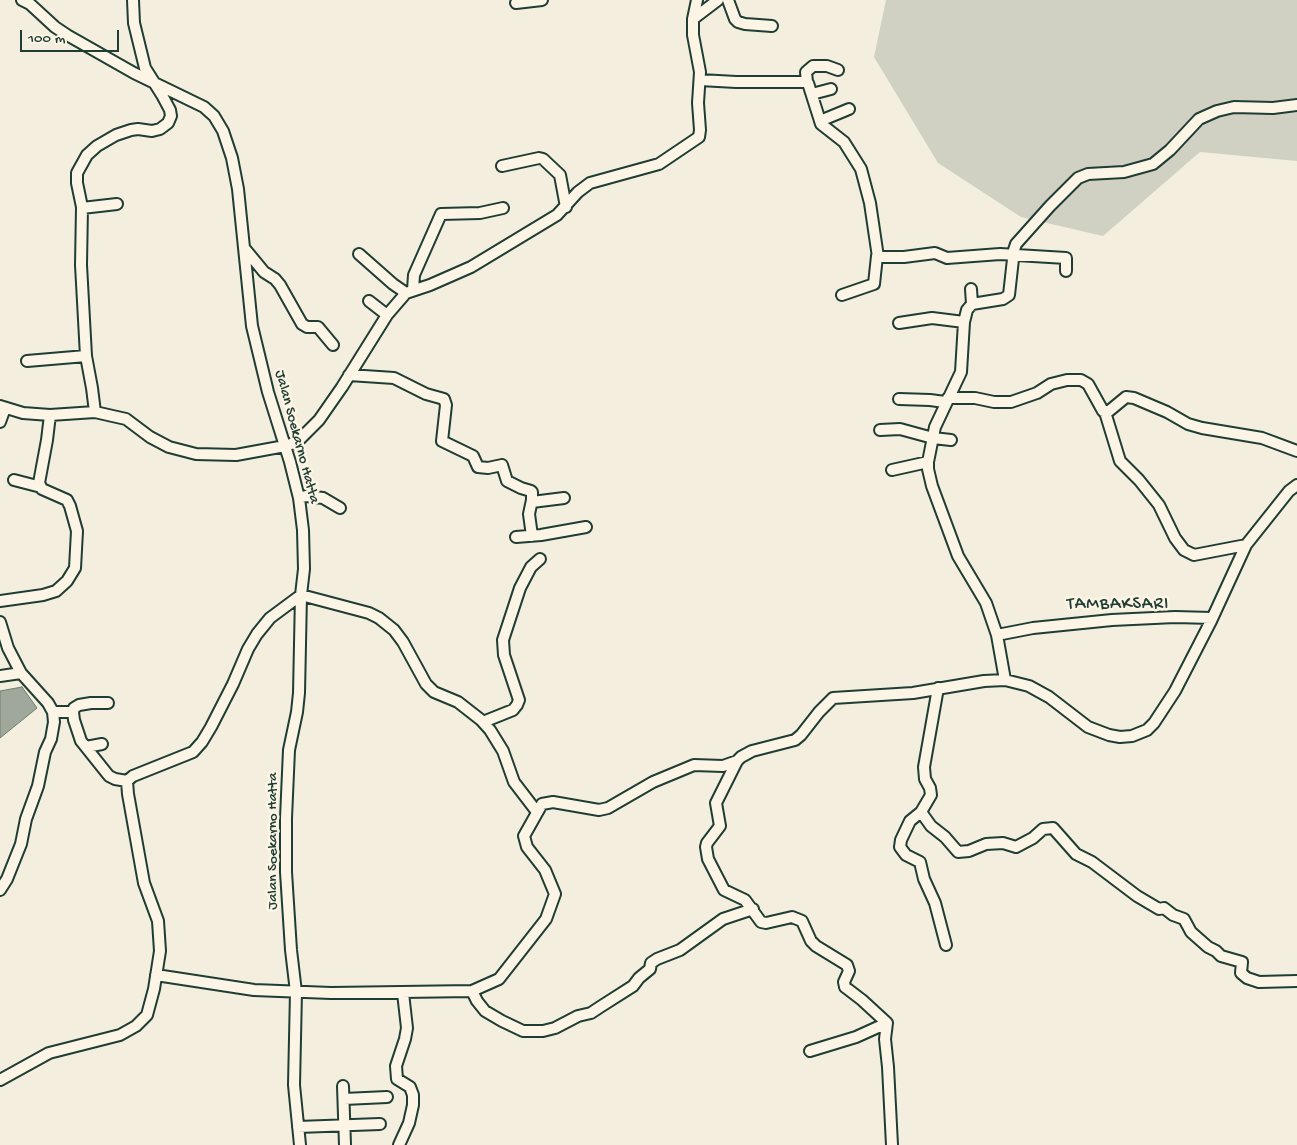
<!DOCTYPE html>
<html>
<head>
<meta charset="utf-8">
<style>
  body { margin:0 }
  #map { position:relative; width:1297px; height:1145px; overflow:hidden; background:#f3eede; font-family:"Gochi Hand",sans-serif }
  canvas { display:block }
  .scale { position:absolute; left:20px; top:30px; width:99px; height:22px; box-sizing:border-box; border:2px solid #1f3d34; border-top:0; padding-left:6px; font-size:15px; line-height:18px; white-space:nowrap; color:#1f3d34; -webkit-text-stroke:4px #fcf5e5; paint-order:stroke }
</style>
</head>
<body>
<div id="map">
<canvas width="1297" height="1145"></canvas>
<div class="scale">100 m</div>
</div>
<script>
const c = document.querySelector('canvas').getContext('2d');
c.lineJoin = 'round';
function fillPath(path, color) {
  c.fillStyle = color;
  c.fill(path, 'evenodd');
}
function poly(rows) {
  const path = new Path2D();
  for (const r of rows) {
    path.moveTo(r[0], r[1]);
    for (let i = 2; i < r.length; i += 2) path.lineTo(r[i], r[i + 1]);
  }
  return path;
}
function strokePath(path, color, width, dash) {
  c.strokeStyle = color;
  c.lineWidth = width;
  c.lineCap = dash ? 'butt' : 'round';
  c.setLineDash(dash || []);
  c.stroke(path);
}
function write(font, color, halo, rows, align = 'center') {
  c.font = font + ' "Gochi Hand",sans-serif';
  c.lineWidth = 5;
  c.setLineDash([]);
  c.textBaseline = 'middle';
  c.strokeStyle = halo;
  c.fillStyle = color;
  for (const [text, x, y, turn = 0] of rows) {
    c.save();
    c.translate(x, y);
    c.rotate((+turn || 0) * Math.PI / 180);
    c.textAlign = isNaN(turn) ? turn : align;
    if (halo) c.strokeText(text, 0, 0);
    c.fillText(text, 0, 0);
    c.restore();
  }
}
const green = poly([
  [886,0,1297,0,1297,161,1200,152,1103,236,1021,217,938,163,874,57]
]);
const water = poly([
  [22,687,37,708,0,738,0,691,22,687]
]);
const minor = poly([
  [22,0,30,4,55,27,67,35,134,73,204,107,214,116,223,131,232,158,238,189,252,326,268,392,290,462,299,498,303,530,304,569,301,595,299,693,297,712,289,750,286,818,286,872,291,950,296,992,294,1085,300,1145],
  [728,0,735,19,738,22,745,24,772,26],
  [516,3,542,0],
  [693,19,718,0],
  [700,80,736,82,805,82,808,83,821,124,844,142,861,169,870,203,878,257,904,257,935,253,947,258,1000,254,1066,258,1066,271],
  [807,82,806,72,813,66,827,66,838,70],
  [812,94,831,89],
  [820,121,849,109],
  [502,166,539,158,543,159,560,175,566,207],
  [82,208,117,204],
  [245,249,264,272,275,279,280,285,302,324,307,327,318,327,333,345],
  [359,254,393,284,406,293],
  [971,289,972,304],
  [413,290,414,275,441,214,480,213,503,208],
  [842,295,874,284,877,256],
  [369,301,387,315],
  [899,323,932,318,964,322],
  [27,361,86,356],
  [349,375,394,378,426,394,444,399,446,405,442,441,473,456,478,467,488,468,502,465,507,481,521,488,531,491,532,492,532,500,529,514,532,536],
  [948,398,975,398,994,402,1011,402,1037,393,1051,384,1067,380,1081,380,1088,384,1103,411,1109,411,1126,397,1134,398,1167,412,1188,424,1202,428,1262,438,1297,451],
  [899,399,930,400,945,402],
  [0,406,23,413,50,415,95,412,117,417,126,419,150,437,169,447,196,454,236,455,285,446,297,442,319,420,342,387,387,315,406,293,430,285,471,267,557,215,578,192,590,183,659,164,699,137,700,130,698,103,700,72,693,35,693,19,697,0],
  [95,412,92,388,86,356,81,265,82,207,77,183,77,173,87,155,97,146,116,135,131,130,138,129,152,131,160,129,168,123,171,116,170,110,162,95,145,68,134,23,133,0],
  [1105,412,1120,461,1139,480,1159,505,1175,538,1184,550,1194,555,1246,545],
  [0,422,5,408],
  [880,430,900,429,933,438,951,440],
  [892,470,928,462],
  [14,480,41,487],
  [299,498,306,496,323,498,340,508],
  [532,502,564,498],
  [516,537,541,535,586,527],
  [0,601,43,595,56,591,67,581,75,568,77,531,70,506,67,500,42,489,39,483,47,440,50,415],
  [0,622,8,648,21,673,48,703,53,712,54,722,51,739,45,752,38,786,26,819,21,844,7,879,0,890],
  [997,635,1033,628,1112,620,1175,617,1212,618],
  [0,676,21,673],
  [1005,680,997,635,986,603,958,556,932,486,928,469,928,462,935,427,961,372,964,322,967,310,972,304,1003,299,1009,295,1014,250,1016,244,1050,206,1078,178,1088,174,1124,172,1153,164,1170,150,1199,119,1217,111,1234,107,1273,108,1297,105],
  [938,688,924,767,925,779,930,788,931,795,921,812,910,821,901,840,900,847,906,855,920,862,924,879,935,903,946,945],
  [108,703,91,703,79,705,74,708,73,712,74,720,81,741,109,776,115,779,127,781],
  [53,712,73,712],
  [483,722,513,710,517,705,519,700,504,655,503,640,520,588,531,567,540,559],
  [86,747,102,744],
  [737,761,741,757,752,751,795,740,801,735,819,712,833,698,913,693,984,681,1005,680,1029,686,1049,697,1088,727,1109,735,1120,737,1132,736,1147,730,1154,723,1175,691,1211,621,1246,545,1289,491,1297,485],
  [921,812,931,826,945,837,958,852,969,851,986,844,1003,843,1016,847,1033,838,1043,829,1053,828,1076,854,1092,862,1137,896,1159,909,1164,908,1173,915,1184,919,1191,932,1208,947,1216,951,1221,956,1242,962,1241,973,1247,978,1259,982,1297,981],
  [156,975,254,990,331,993,472,991,499,979,546,919,555,894,545,870,527,847,524,836,542,804,553,802,599,810,608,808,653,782,694,765,723,766,737,761,716,803,720,826,707,843,706,847,708,859,724,890,745,900,761,922,766,923,792,917,802,921,811,941,816,946,847,965,849,971,844,982,845,987,862,1000,887,1023,885,1039,888,1067,892,1145],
  [472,991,477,1001,485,1011,502,1021,523,1031,543,1031,555,1028,578,1016,591,1013,600,1007,633,986,639,978,650,969,651,963,657,959,680,950,723,919,753,909],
  [810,1051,856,1037,887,1023],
  [0,1080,49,1053,120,1035,136,1026,147,1015,154,989,160,951,158,921,144,883,128,794,127,781,133,776,193,752,202,742,211,727,233,684,248,649,257,634,270,618,301,595,369,613,379,618,394,630,403,642,426,684,434,692,458,702,481,720,490,730,503,751,514,782,537,812],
  [343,1086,345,1145],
  [344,1099,387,1097],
  [298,1127,380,1124],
  [399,1145,409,1123,413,1105,413,1095,410,1087,397,1079,396,1066,405,1039,407,1028,403,993]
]);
const streetNames = [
  ["Jalan Soekarno Hatta",296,437,75],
  ["Jalan Soekarno Hatta",274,841,-90]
];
const quarterNames = [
  ["TAMBAKSARI",1118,605]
];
fillPath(green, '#d0d1c2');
fillPath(water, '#a0a89b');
strokePath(water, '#6c7d72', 1);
strokePath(minor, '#1f3d34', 14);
strokePath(minor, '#fcf5e5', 10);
write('15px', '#1f3d34', '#fcf5e5', streetNames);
c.letterSpacing = '1px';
write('18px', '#1f3d34', '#fcf5e5', quarterNames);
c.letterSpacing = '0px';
</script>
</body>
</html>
